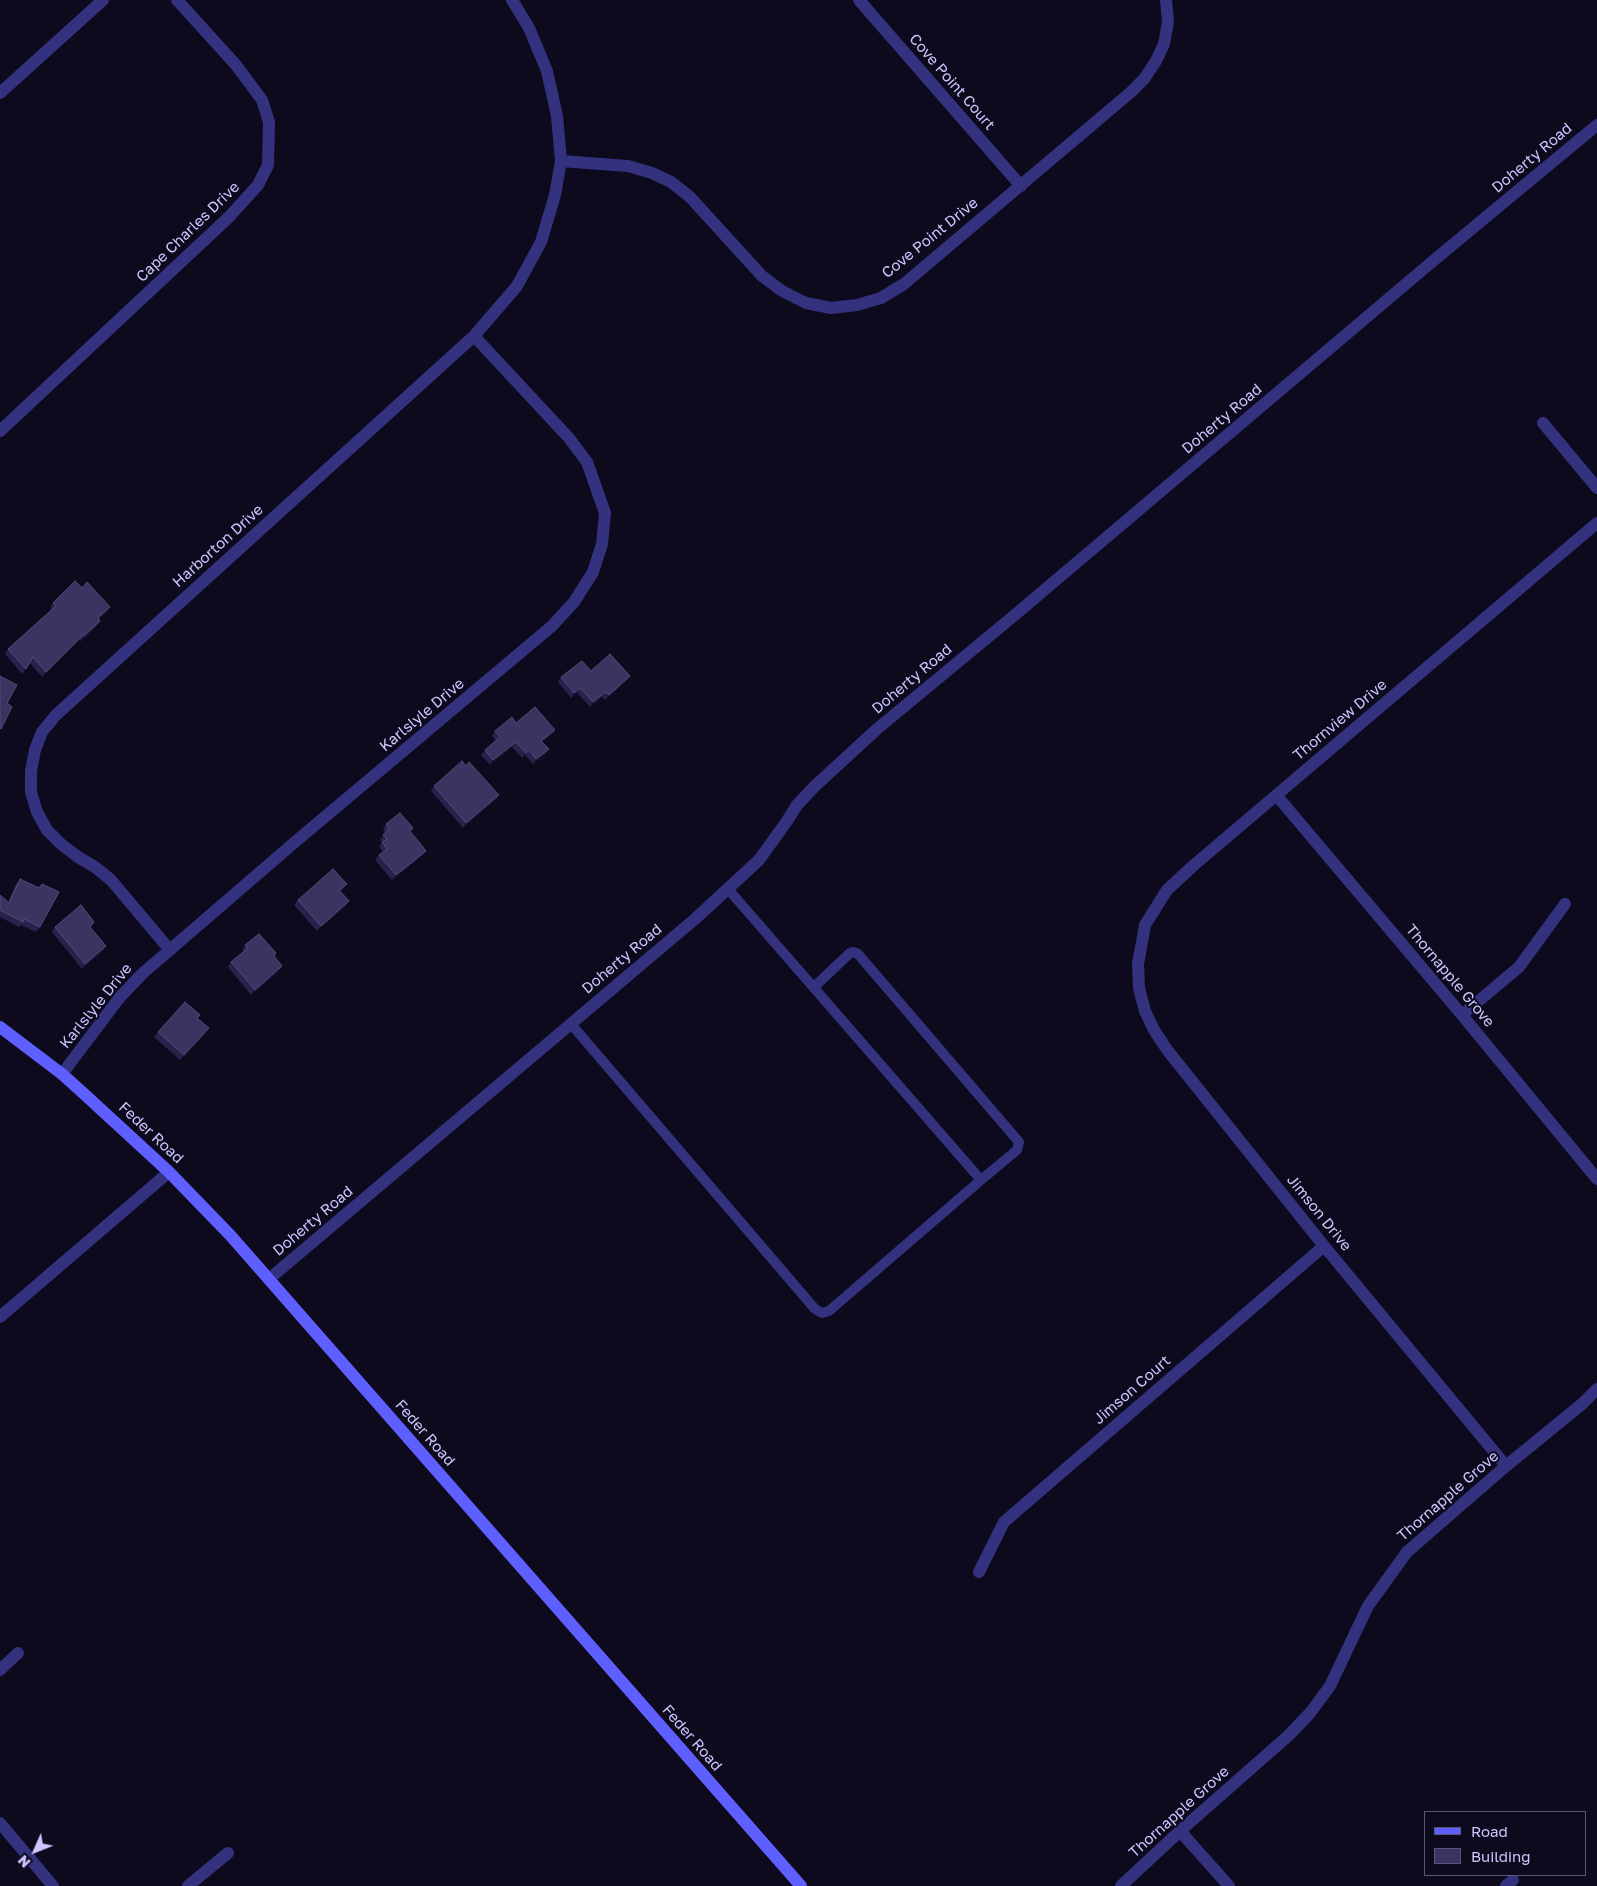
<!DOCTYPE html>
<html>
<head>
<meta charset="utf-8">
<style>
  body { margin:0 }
  #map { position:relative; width:1597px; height:1886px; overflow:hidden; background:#0d0a1d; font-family:"Golos Text",sans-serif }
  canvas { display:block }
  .legend { position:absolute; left:1424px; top:1811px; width:162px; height:65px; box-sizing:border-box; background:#0d0a1d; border:1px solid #595677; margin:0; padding:6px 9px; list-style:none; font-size:15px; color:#ccc7ff }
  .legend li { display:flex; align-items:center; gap:10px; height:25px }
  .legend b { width:25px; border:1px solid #595677 }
  .north { position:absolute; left:10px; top:1826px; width:50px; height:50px; -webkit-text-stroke:4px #0d0a1d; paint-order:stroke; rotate:226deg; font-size:14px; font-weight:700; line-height:20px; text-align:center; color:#ccc7ff }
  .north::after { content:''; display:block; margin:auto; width:18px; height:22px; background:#ccc7ff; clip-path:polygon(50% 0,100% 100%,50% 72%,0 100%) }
</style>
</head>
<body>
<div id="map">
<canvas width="1597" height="1886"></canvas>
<ul class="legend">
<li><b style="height:6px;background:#5f5eff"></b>Road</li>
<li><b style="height:14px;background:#3b3360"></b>Building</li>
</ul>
<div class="north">N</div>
</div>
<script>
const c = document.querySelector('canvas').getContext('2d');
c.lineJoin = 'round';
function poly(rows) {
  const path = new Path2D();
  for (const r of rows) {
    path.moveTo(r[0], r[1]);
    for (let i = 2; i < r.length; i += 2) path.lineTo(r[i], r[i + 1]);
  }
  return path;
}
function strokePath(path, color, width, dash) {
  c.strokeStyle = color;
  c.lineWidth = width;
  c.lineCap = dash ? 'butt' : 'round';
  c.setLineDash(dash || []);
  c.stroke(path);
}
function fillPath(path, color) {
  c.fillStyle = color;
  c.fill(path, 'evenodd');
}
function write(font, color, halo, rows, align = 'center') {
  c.font = font + ' "Golos Text",sans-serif';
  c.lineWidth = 4;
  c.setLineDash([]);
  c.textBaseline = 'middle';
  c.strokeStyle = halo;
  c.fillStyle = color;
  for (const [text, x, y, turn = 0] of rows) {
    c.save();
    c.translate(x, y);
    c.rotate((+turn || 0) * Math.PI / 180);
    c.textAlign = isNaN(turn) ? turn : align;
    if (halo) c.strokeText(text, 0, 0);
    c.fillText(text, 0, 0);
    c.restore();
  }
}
const lane = poly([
  [814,987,850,953,853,952,858,954,1019,1142,1017,1150,981,1180],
  [571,1024,815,1309,822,1313,829,1311,981,1180,728,889]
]);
const street = poly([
  [859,0,1021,186],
  [0,93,103,0],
  [561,161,628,166,652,173,671,182,690,197,762,276,782,291,806,303,831,308,857,305,881,298,904,284,1131,92,1144,79,1156,61,1164,44,1168,22,1166,0],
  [1543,423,1597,488],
  [0,431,229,217,258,185,268,165,269,122,262,100,236,65,177,0],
  [1277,796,1462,1015,1597,1179],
  [170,950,111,880,95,867,78,857,61,844,47,830,37,812,31,792,31,771,35,750,42,732,56,715,474,336,517,286,541,242,555,195,561,161,557,116,547,71,529,28,512,0],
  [1462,1015,1519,967,1565,904],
  [62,1074,120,997,143,973,295,842,552,626,574,602,593,572,602,544,605,513,587,462,569,438,474,336],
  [269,1279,695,919,759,860,787,821,797,805,815,786,877,729,1016,614,1433,261,1597,125],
  [0,1317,169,1172],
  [1506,1466,1324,1246,1168,1051,1154,1030,1145,1011,1139,988,1138,964,1145,925,1167,890,1194,865,1597,523],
  [979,1572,1004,1522,1324,1246],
  [0,1670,18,1653],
  [0,1823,53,1886],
  [1180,1831,1229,1886],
  [188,1886,228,1853],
  [1121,1886,1180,1831,1288,1736,1310,1713,1330,1686,1368,1606,1407,1552,1506,1466,1582,1404,1597,1389],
  [1506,1886,1513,1880]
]);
const secondary = poly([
  [0,1027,62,1074,82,1092,169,1172,230,1235,801,1886]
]);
const wall = poly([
  [82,588,107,612,99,619,100,621,97,626,81,641,79,640,42,677,30,663,22,674,5,654,8,649,51,610,50,608,53,603],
  [591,671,626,681,605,700,602,697,590,707,577,693,571,698,558,682,561,677],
  [516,723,555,730,551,735,542,742,546,754,533,764,525,755,522,758,512,747,490,765,481,755,485,750,496,741,492,736,495,731],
  [434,786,499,795,495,800,463,828,431,791],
  [386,824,410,832,426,851,422,856,392,880,375,860,379,855,383,852,379,847,382,842,380,840,385,833,383,829],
  [20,879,40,927,36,932,21,925,19,927,0,917,0,895,8,902,16,884],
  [347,884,343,889,340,891,349,901,346,906,317,931,294,905,298,900],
  [55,927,90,928,103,951,82,969,52,932],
  [245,945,274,956,279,971,251,995,228,967,231,962,244,952,242,950],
  [197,1018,206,1033,180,1060,154,1037,158,1032]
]);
const shadedWall = poly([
  [110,607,107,612,95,623,98,618],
  [100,621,97,626,81,641,84,636],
  [83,635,79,640,42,677,46,672],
  [630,676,626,681,605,700,609,695],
  [580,688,577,693,571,698,574,693],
  [606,692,602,697,590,707,593,702],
  [555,730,551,735,538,746,541,741],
  [516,742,512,747,490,765,493,760],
  [549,749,546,754,533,764,536,759],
  [499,795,495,800,463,828,466,823],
  [426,851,422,856,392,880,396,875],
  [349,901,346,906,317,931,321,926],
  [106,946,103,951,82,969,85,964],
  [282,966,279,971,251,995,255,990],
  [209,1028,206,1033,180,1060,184,1055]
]);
const building = poly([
  [75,581,82,588,87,582,110,607,98,618,100,621,84,636,83,635,46,672,33,657,26,669,8,649,56,606,53,603,75,581],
  [610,654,630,676,609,695,606,692,593,702,580,688,574,693,561,677,582,661,591,671,610,654],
  [0,676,17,685,7,703,12,707,1,729,0,728,0,676],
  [535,707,555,730,541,741,549,749,536,759,529,750,526,753,516,742,493,760,485,750,500,737,495,731,512,717,516,723,535,707],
  [462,761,466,766,469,762,499,795,466,823,434,786,462,761],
  [400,813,413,828,410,831,426,851,396,875,379,855,387,849,382,842,387,839,383,835,389,829,386,824,400,813],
  [333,869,347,884,339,890,349,901,321,926,298,900,333,869],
  [20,879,39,888,42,884,59,892,40,927,24,919,23,922,0,910,0,895,9,903,20,879],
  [81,905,94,922,90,927,106,946,85,964,55,927,81,905],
  [259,934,276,953,274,956,282,966,255,990,231,962,248,948,245,945,259,934],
  [185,1002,200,1015,197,1018,209,1028,184,1055,158,1032,185,1002]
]);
const streetNames = [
  ["Cove Point Court",952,82,49],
  ["Doherty Road",1532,158,-40],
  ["Cape Charles Drive",188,232,-44],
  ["Cove Point Drive",930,238,-39],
  ["Doherty Road",1222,419,-40],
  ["Harborton Drive",218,546,-42],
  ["Doherty Road",912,679,-40],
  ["Karlslyle Drive",422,715,-40],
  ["Thornview Drive",1340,720,-40],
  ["Doherty Road",622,959,-40],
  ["Thornapple Grove",1450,976,50],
  ["Karlslyle Drive",96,1006,-51],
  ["Feder Road",151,1133,43],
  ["Jimson Drive",1319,1213,51],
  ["Doherty Road",313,1221,-40],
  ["Jimson Court",1132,1390,-41],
  ["Feder Road",425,1433,49],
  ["Thornapple Grove",1448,1496,-41],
  ["Feder Road",692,1738,49],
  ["Thornapple Grove",1179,1812,-42]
];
strokePath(lane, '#34327f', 10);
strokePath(street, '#34327f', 12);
strokePath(secondary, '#5f5eff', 12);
fillPath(wall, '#29214c');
fillPath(shadedWall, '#171131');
fillPath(building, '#3b3360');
strokePath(building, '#524a79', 1);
write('15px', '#ccc7ff', '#0d0a1d', streetNames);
</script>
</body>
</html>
